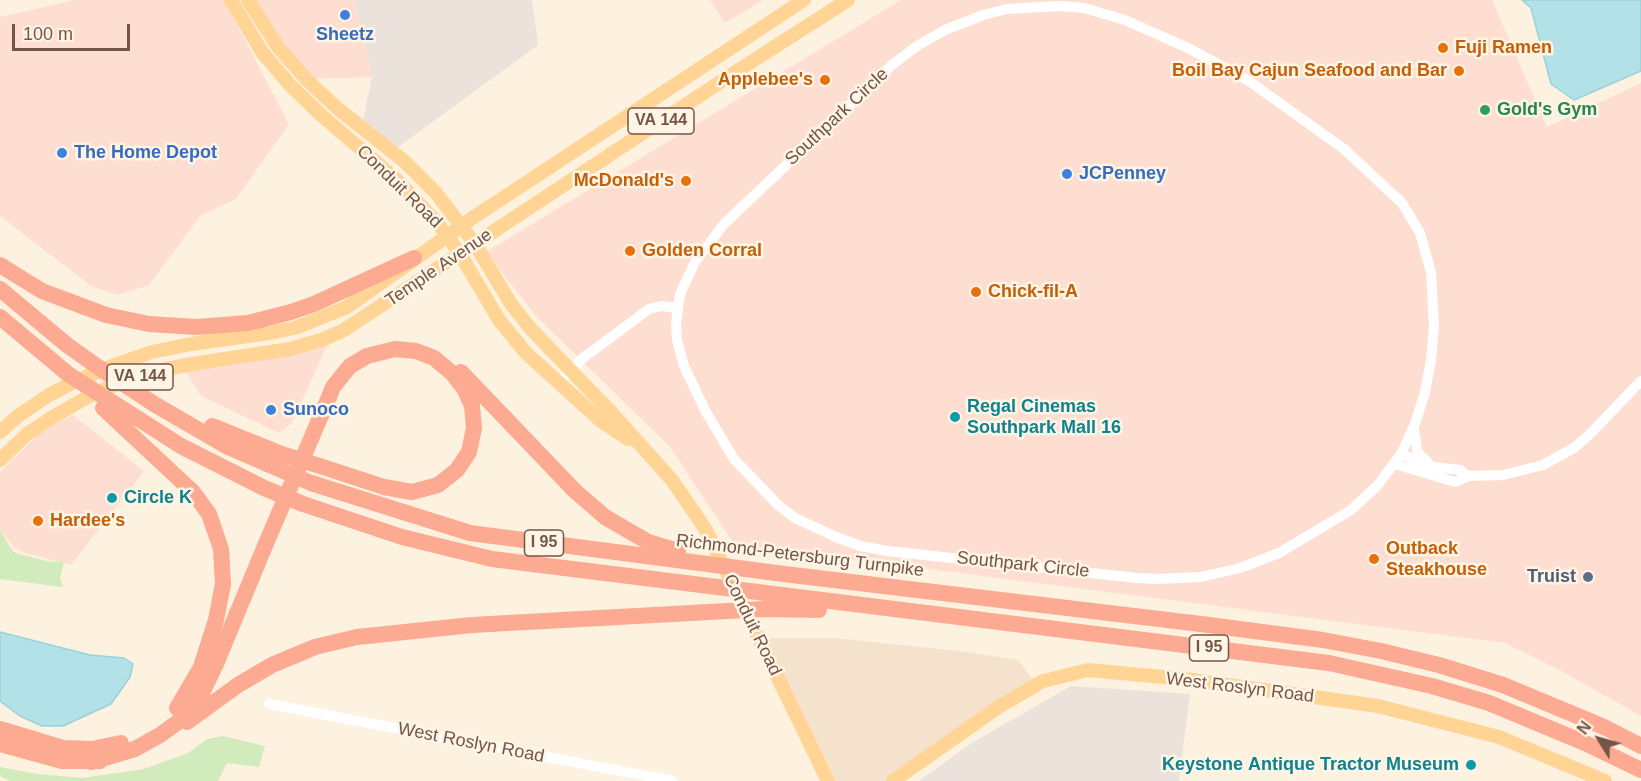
<!DOCTYPE html>
<html>
<head>
<meta charset="utf-8">
<style>
  body { margin:0 }
  #map { position:relative; width:1641px; height:781px; overflow:hidden; background:#fdf1df; font-family:Arial,sans-serif }
  canvas { display:block }
  .north { position:absolute; left:1569px; top:709px; width:60px; height:60px; -webkit-text-stroke:4px #fff5e6; paint-order:stroke; rotate:307deg; font-size:16px; font-weight:700; line-height:24px; text-align:center; color:#755546 }
  .north::after { content:''; display:block; margin:auto; width:21px; height:27px; background:#755546; clip-path:polygon(50% 0,100% 100%,50% 72%,0 100%) }
  .scale { position:absolute; left:12px; top:24px; width:118px; height:27px; box-sizing:border-box; border:3px solid #755546; border-top:0; padding-left:8px; font-size:18px; line-height:21px; white-space:nowrap; color:#755546; -webkit-text-stroke:4px #fff5e6; paint-order:stroke }
</style>
</head>
<body>
<div id="map">
<canvas width="1641" height="781"></canvas>
<div class="north">N</div>
<div class="scale">100 m</div>
</div>
<script>
const c = document.querySelector('canvas').getContext('2d');
c.lineJoin = 'round';
function fillPath(path, color) {
  c.fillStyle = color;
  c.fill(path, 'evenodd');
}
function poly(rows) {
  const path = new Path2D();
  for (const r of rows) {
    path.moveTo(r[0], r[1]);
    for (let i = 2; i < r.length; i += 2) path.lineTo(r[i], r[i + 1]);
  }
  return path;
}
function strokePath(path, color, width, dash) {
  c.strokeStyle = color;
  c.lineWidth = width;
  c.lineCap = dash ? 'butt' : 'round';
  c.setLineDash(dash || []);
  c.stroke(path);
}
function write(font, color, halo, rows, align = 'center') {
  c.font = font + ' Arial,sans-serif';
  c.lineWidth = 5;
  c.setLineDash([]);
  c.textBaseline = 'middle';
  c.strokeStyle = halo;
  c.fillStyle = color;
  for (const [text, x, y, turn = 0] of rows) {
    c.save();
    c.translate(x, y);
    c.rotate((+turn || 0) * Math.PI / 180);
    c.textAlign = isNaN(turn) ? turn : align;
    if (halo) c.strokeText(text, 0, 0);
    c.fillText(text, 0, 0);
    c.restore();
  }
}
const residential = poly([
  [763,638,833,638,959,651,1018,660,1034,681,887,781,836,781]
]);
const commercial = poly([
  [75,0,224,0,289,124,236,199,200,216,149,285,118,295,91,286,0,216,0,17],
  [251,0,354,0,372,77,308,79],
  [710,0,763,0,725,23],
  [901,0,1492,0,1547,127,1641,83,1641,716,1563,672,1505,643,734,544,670,447,536,316,486,252],
  [328,343,292,423,279,433,201,396,185,370],
  [73,415,144,471,71,565,25,553,13,547,0,528,0,472,44,429]
]);
const industrial = poly([
  [354,0,532,0,538,45,394,150,362,125,372,77],
  [1071,686,1190,694,1179,781,919,781,970,744]
]);
const green = poly([
  [0,529,10,547,15,553,51,562,60,561,64,563,60,578,63,587,0,579],
  [223,736,265,746,259,767,227,763,218,781,10,781,0,776,0,767,38,774,82,778,144,769,188,753,207,739]
]);
const water = poly([
  [1522,0,1641,0,1641,71,1574,100,1551,84,1531,8,1522,0],
  [0,632,90,655,124,658,133,664,130,677,111,704,63,726,42,726,20,716,0,701,0,632]
]);
const minor = poly([
  [1060,6,1084,8,1125,20,1188,48,1249,81,1344,149,1402,203,1420,233,1431,272,1434,327,1431,360,1425,392,1415,424,1401,454,1377,486,1351,510,1279,553,1240,568,1201,577,1157,579,1138,578,887,551,860,546,836,537,795,518,778,505,734,459,706,412,684,366,677,340,676,324,680,294,695,262,724,224,892,65,917,46,945,30,983,15,1007,9,1060,6],
  [558,383,583,358,649,309,661,306,677,308],
  [1414,430,1417,450,1420,455,1427,461],
  [1401,454,1434,467,1460,470,1468,476],
  [1395,464,1455,482,1468,476,1503,475,1543,465,1574,448,1589,435,1641,381],
  [269,704,673,781]
]);
const major = poly([
  [231,0,262,52,290,85,321,115,397,180,440,226,460,254,499,320,526,353,601,421,628,439],
  [248,0,278,47,307,80,337,108,404,161,436,193,475,244,511,304,530,328,608,409,672,480,706,530,828,781],
  [0,432,18,416,49,395,74,382,117,364,152,352,191,344,270,333,298,327,347,307,474,217,804,0],
  [0,460,27,434,51,418,91,395,115,385,166,369,198,363,290,349,324,339,344,330,737,71,848,0],
  [893,781,1000,706,1043,681,1088,670,1185,679,1378,706,1499,737,1605,781]
]);
const highway = poly([
  [0,265,42,291,106,315,149,324,197,327,248,323,291,312,314,304,414,258],
  [0,289,67,345,98,367,154,404,228,447,311,483,470,533,784,574,1209,625,1323,640,1381,651,1439,665,1503,685,1604,727,1641,746],
  [0,317,68,374,181,446,264,488,303,504,402,537,492,559,1329,663,1432,686,1489,703,1585,743,1641,770],
  [461,372,575,491,605,517,648,542,678,551],
  [103,408,193,492,209,514,221,549,223,584,216,620,201,667,177,708],
  [187,722,238,685,272,665,315,647,357,637,472,625,764,609,819,610],
  [0,729,63,748,92,749,121,743],
  [0,744,62,761,100,761],
  [91,762,135,749,160,735,178,722,202,693,216,664,267,541,329,397,333,387,350,366,367,356,395,349,416,351,434,358,452,373,465,390,472,406,474,428,469,452,457,470,438,485,412,492,384,487,323,467,279,453,212,426]
]);
const markers = [
  [345,15,6,"#3f7fe0"],
  [1443,48,6,"#e8710a"],
  [1459,71,6,"#e8710a"],
  [825,80,6,"#e8710a"],
  [1485,110,6,"#2e9e5b"],
  [62,153,6,"#3f7fe0"],
  [1067,174,6,"#3f7fe0"],
  [686,181,6,"#e8710a"],
  [630,251,6,"#e8710a"],
  [976,292,6,"#e8710a"],
  [271,410,6,"#3f7fe0"],
  [955,417,6,"#0f9aa8"],
  [112,498,6,"#0f9aa8"],
  [38,521,6,"#e8710a"],
  [1374,559,6,"#e8710a"],
  [1588,577,6,"#5c6f8a"],
  [1471,765,6,"#0f9aa8"]
];
const shields = [
  [661,121,66],
  [140,377,66],
  [544,543,39],
  [1209,648,39]
];
const shieldNames = [
  ["VA 144",661,121],
  ["VA 144",140,377],
  ["I 95",544,543],
  ["I 95",1209,648]
];
const shopNames = [
  ["Sheetz",345,35,"center"],
  ["The Home Depot",74,153],
  ["JCPenney",1079,174],
  ["Sunoco",283,410]
];
const foodNames = [
  ["Fuji Ramen",1455,48],
  ["Boil Bay Cajun Seafood and Bar",1447,71,"right"],
  ["Applebee's",813,80,"right"],
  ["McDonald's",674,181,"right"],
  ["Golden Corral",642,251],
  ["Chick-fil-A",988,292],
  ["Hardee's",50,521],
  ["Outback",1386,549],
  ["Steakhouse",1386,570]
];
const leisureNames = [
  ["Gold's Gym",1497,110]
];
const streetNames = [
  ["Southpark Circle",837,117,-43],
  ["Conduit Road",399,187,44],
  ["Temple Avenue",439,268,-34],
  ["Richmond-Petersburg Turnpike",800,556,7],
  ["Southpark Circle",1023,565,6],
  ["Conduit Road",752,625,64],
  ["West Roslyn Road",1240,688,7],
  ["West Roslyn Road",471,743,11]
];
const cultureNames = [
  ["Regal Cinemas",967,407],
  ["Southpark Mall 16",967,428],
  ["Circle K",124,498],
  ["Keystone Antique Tractor Museum",1459,765,"right"]
];
const serviceNames = [
  ["Truist",1576,577]
];
fillPath(residential, '#f5e2cd');
fillPath(commercial, '#ffded2');
fillPath(industrial, '#ebe2db');
fillPath(green, '#d1ebbd');
fillPath(water, '#b3e1e8');
strokePath(water, '#99d2da', 1.5);
strokePath(minor, '#fff', 10);
strokePath(major, '#ffd494', 14);
strokePath(highway, '#fcaa92', 16);
for (const [x, y, r, color] of markers) {
  const dot = new Path2D();
  dot.arc(x, y, r, 0, 2 * Math.PI);
  c.fillStyle = color;
  c.fill(dot);
  strokePath(dot, '#fff5e6', 2);
}
for (const [x, y, w] of shields) {
  const box = new Path2D();
  box.roundRect(x - w / 2, y - 13, w, 26, 4.5);
  c.fillStyle = '#fff5e6';
  c.fill(box);
  strokePath(box, '#755546', 1.5);
}
write('bold 16px', '#755546', null, shieldNames);
write('bold 18px', '#366cbe', '#fff5e6', shopNames, 'left');
write('bold 18px', '#c56008', '#fff5e6', foodNames, 'left');
write('bold 18px', '#27864d', '#fff5e6', leisureNames, 'left');
write('18px', '#755546', '#fff5e6', streetNames);
write('bold 18px', '#0d838f', '#fff5e6', cultureNames, 'left');
write('bold 18px', '#4e5e75', '#fff5e6', serviceNames, 'right');
</script>
</body>
</html>
